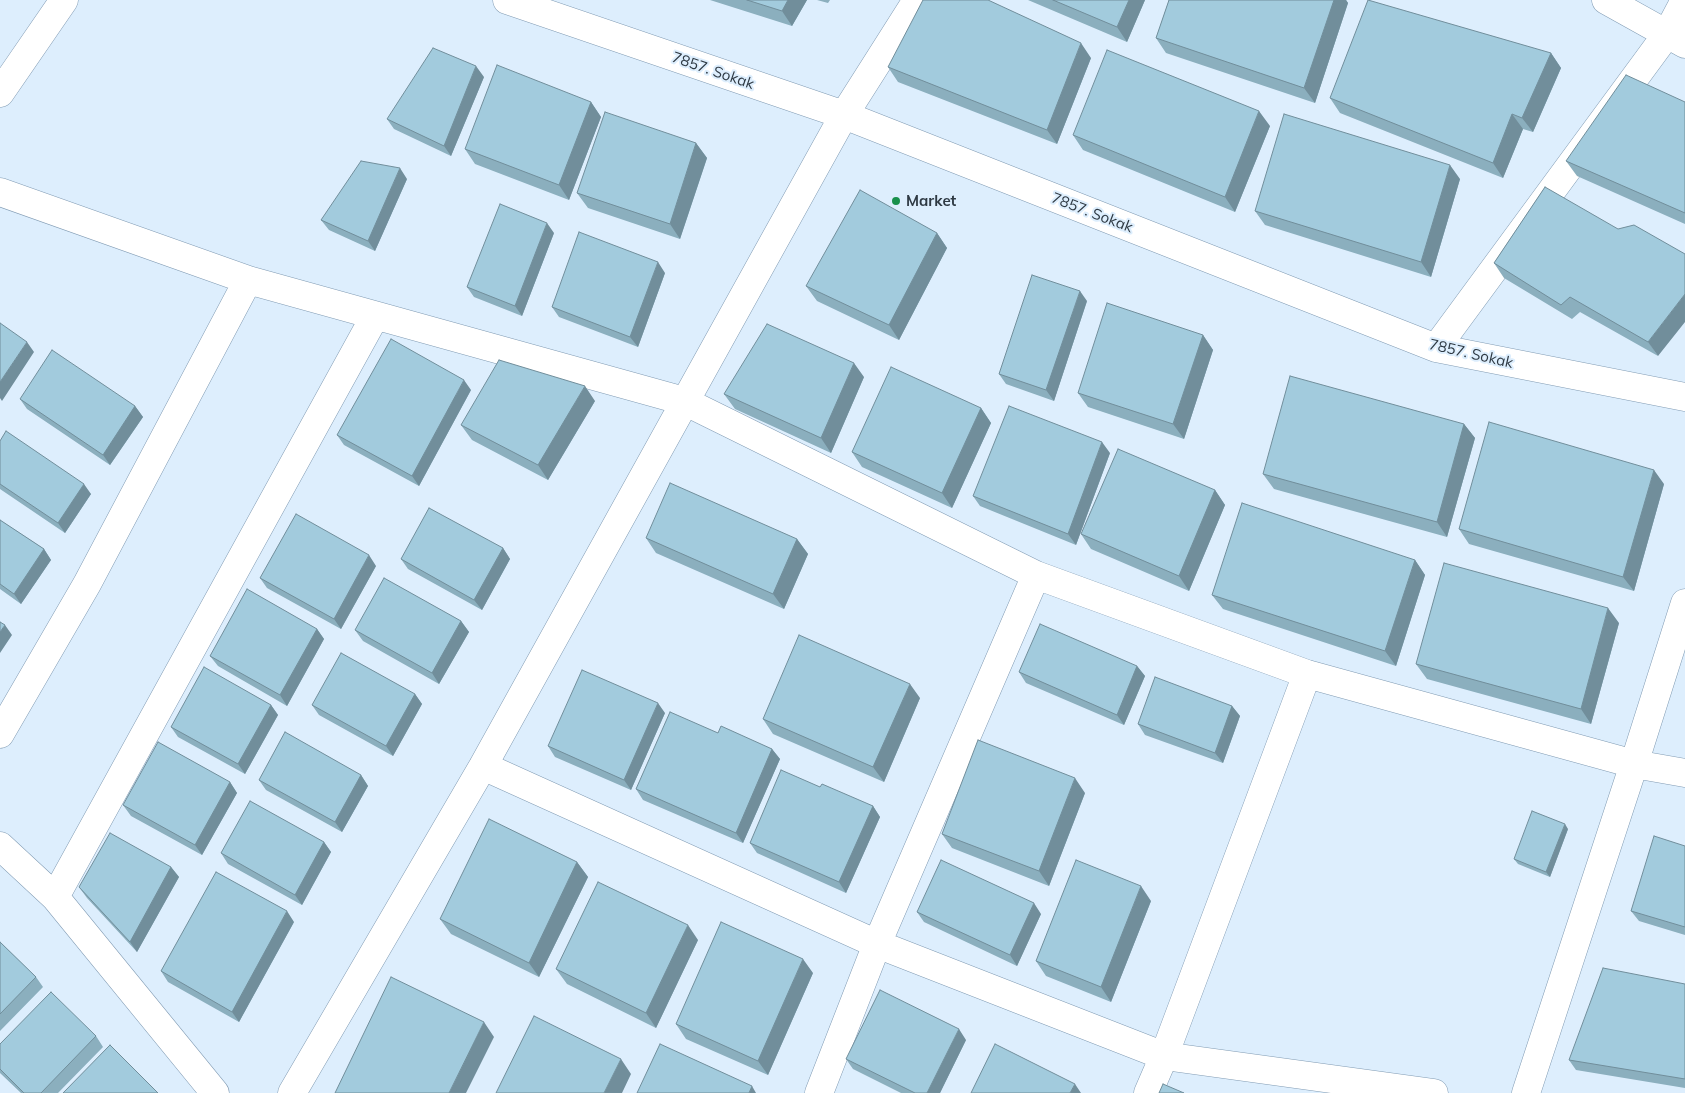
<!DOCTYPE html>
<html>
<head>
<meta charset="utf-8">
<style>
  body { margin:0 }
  canvas { display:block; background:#ddeefd }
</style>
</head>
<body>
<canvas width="1685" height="1093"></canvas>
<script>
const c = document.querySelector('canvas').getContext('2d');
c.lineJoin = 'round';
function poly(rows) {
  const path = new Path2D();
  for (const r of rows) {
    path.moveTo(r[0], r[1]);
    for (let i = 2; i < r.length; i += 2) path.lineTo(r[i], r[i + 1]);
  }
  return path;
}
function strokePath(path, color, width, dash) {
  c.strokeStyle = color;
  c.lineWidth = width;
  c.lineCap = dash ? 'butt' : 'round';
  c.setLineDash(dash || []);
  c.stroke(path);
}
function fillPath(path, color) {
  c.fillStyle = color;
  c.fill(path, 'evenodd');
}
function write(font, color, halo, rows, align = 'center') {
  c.font = font + ' Mulish,sans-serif';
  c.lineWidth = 4;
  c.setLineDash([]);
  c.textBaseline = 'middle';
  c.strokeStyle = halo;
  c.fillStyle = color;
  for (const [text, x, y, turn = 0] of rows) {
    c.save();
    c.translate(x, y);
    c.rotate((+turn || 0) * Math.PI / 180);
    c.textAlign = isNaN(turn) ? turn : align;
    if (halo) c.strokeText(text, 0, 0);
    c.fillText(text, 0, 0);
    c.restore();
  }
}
const minor = poly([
  [507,0,844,115,1436,348,1685,397],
  [1606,0,1685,44],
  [0,93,64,0],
  [0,192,248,280],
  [1436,348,1667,34,1685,0],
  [0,734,87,584,248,280,684,401,1036,575,1307,674,1634,764,1685,773],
  [483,766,877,944,1164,1056,1434,1093],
  [0,846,55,897,215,1093],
  [55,897,375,316],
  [292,1093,483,766,844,115,917,0],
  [819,1093,877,944,1036,575],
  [1148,1093,1164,1056,1307,674],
  [1526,1093,1634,764,1685,603]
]);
const wall = poly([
  [710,0,807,0,792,26],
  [817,0,830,0,828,3],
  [1028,0,1145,0,1127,42],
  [1169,0,1346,0,1348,3,1315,103,1166,53,1156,38],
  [1551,53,1561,68,1533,132,1523,129,1503,178,1340,113,1330,98],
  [1091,58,1057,144,898,82,888,67],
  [484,77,451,156,394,129,387,119],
  [591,102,601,117,569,200,475,164,465,149],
  [1685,102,1685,224,1577,176,1566,161],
  [1270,126,1235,212,1083,150,1073,135],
  [696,143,707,158,680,239,588,208,577,193],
  [407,179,375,251,329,230,321,220],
  [1460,179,1431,277,1265,225,1255,211],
  [1545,187,1658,356,1580,312,1572,319,1504,278,1494,263],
  [554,233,522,316,474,297,467,287],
  [937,233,947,248,899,340,817,301,806,286],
  [665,273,638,347,559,317,552,307],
  [1087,301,1054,401,1006,384,999,374],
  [1203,335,1213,350,1184,439,1088,407,1078,393],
  [864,377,831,453,735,409,724,394],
  [471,390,419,486,344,445,337,435],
  [20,399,135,406,143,417,110,465,27,409],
  [595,401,548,480,472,440,461,425],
  [981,408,991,423,952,508,862,467,852,452],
  [1464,424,1475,438,1447,537,1274,489,1263,474],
  [0,441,91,494,65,533,0,489],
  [1110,453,1076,545,980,506,973,496],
  [1664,484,1634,591,1469,544,1459,529],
  [1215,490,1225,505,1189,591,1091,549,1081,534],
  [0,520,44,549,51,560,21,604,0,589],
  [646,538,797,539,808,554,784,609,656,553],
  [503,548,510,559,482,610,408,569,401,559],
  [1415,560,1425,575,1396,666,1223,609,1212,595],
  [376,566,341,629,267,588,260,578],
  [461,621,469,632,439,684,363,641,355,630],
  [1619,623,1591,724,1427,679,1416,664],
  [317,629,324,639,287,706,218,666,210,656],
  [1137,666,1145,676,1124,725,1026,683,1019,672],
  [415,694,422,704,393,756,319,715,312,705],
  [920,698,884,782,773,734,763,719],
  [271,705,278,715,245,774,178,737,171,727],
  [1232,706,1240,716,1223,763,1145,735,1138,724],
  [665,713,631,790,555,757,548,746],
  [718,733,772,749,780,759,743,843,643,800,636,789],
  [361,775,368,786,342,832,266,790,259,780],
  [230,782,237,793,202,855,131,816,123,805],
  [820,787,873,806,880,817,846,893,757,853,750,843],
  [1085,793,1049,886,952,848,942,834],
  [1568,829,1550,877,1518,864,1514,859],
  [324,842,331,852,302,905,228,864,221,853],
  [1685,846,1685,935,1639,921,1631,911],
  [577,862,588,877,539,977,451,934,440,919],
  [171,867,179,877,137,952,87,898,79,887],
  [1151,901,1111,1002,1046,976,1036,961],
  [917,912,1041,914,1017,966,924,922],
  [294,922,239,1022,168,982,161,971],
  [698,940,656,1028,567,984,556,969],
  [0,942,36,977,43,987,0,1031],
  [813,973,768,1075,686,1039,676,1024],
  [1685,984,1685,1088,1576,1070,1569,1060],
  [96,1036,103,1047,58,1093,21,1093,0,1073,0,1044],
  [966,1040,940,1093,901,1093,853,1069,846,1059]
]);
const shadedWall = poly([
  [788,0,807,0,792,26,782,11],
  [1129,0,1145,0,1127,42,1117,27],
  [1334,0,1346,0,1348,3,1315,103,1304,88],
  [1081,43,1091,58,1057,144,1047,130],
  [1551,53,1561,68,1533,132,1522,118],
  [476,66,484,77,451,156,444,146],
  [591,102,601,117,569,200,559,185],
  [1259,111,1270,126,1235,212,1225,197],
  [1512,114,1523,129,1503,178,1493,163],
  [696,143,707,158,680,239,670,224],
  [1450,165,1460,179,1431,277,1421,262],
  [400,168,407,179,375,251,368,241],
  [547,223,554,233,522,316,515,306],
  [937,233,947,248,899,340,889,325],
  [658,262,665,273,638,347,630,337],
  [1080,291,1087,301,1054,401,1046,390],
  [1685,294,1685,322,1658,356,1648,342],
  [1203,335,1213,350,1184,439,1173,424],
  [27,342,34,352,2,401,0,398,0,382],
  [854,363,864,377,831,453,821,438],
  [464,380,471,390,419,486,412,476],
  [585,386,595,401,548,480,538,465],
  [135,406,143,417,110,465,103,455],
  [981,408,991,423,952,508,942,493],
  [1464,424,1475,438,1447,537,1437,522],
  [1102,442,1110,453,1076,545,1068,534],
  [1654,470,1664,484,1634,591,1623,577],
  [84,484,91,494,65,533,58,523],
  [1215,490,1225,505,1189,591,1179,576],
  [797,539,808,554,784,609,773,594],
  [503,548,510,559,482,610,474,600],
  [44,549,51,560,21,604,14,594],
  [369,555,376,566,341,629,334,619],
  [1415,560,1425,575,1396,666,1385,651],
  [1608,608,1619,623,1591,724,1581,709],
  [461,621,469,632,439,684,432,673],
  [5,625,12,635,0,653,0,632],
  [317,629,324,639,287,706,280,695],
  [1137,666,1145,676,1124,725,1117,715],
  [910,684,920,698,884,782,873,767],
  [415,694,422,704,393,756,386,746],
  [658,703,665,713,631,790,624,780],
  [271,705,278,715,245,774,238,764],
  [1232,706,1240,716,1223,763,1215,753],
  [772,749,780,759,743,843,736,833],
  [361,775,368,786,342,832,335,822],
  [1075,778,1085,793,1049,886,1039,871],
  [230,782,237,793,202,855,195,845],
  [873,806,880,817,846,893,839,882],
  [1565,824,1568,829,1550,877,1546,872],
  [324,842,331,852,302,905,295,895],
  [577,862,588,877,539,977,529,963],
  [171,867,179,877,137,952,130,942],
  [1141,886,1151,901,1111,1002,1101,987],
  [1034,903,1041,914,1017,966,1010,955],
  [287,911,294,922,239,1022,232,1012],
  [688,925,698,940,656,1028,646,1013],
  [803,959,813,973,768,1075,758,1061],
  [484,1022,494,1037,466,1093,449,1093],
  [959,1029,966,1040,940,1093,927,1093],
  [621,1059,631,1074,622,1093,604,1093],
  [1075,1084,1081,1093,1070,1093],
  [752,1086,756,1093,749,1093]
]);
const building = poly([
  [747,0,788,0,782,11,747,0],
  [923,0,988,0,1081,43,1047,130,888,67,923,0],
  [1053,0,1129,0,1117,27,1053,0],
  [1169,0,1334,0,1304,88,1156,38,1169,0],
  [1368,0,1551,53,1522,118,1512,114,1493,163,1330,98,1368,0],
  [433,48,476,66,444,146,387,119,433,48],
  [1107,50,1259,111,1225,197,1073,135,1107,50],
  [497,65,591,102,559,185,465,149,497,65],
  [1626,75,1685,102,1685,213,1566,161,1626,75],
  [605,112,696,143,670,224,577,193,605,112],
  [1284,114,1450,165,1421,262,1255,211,1284,114],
  [361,161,400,168,368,241,321,220,361,161],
  [1545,187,1618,229,1634,225,1685,254,1685,294,1648,342,1570,297,1561,305,1494,263,1545,187],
  [860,190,937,233,889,325,806,286,860,190],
  [500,204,547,223,515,306,467,287,500,204],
  [579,232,658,262,630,337,552,307,579,232],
  [1032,275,1080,291,1046,390,999,374,1032,275],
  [1107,303,1203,335,1173,424,1078,393,1107,303],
  [0,323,27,342,0,382,0,323],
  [767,324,854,363,821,438,724,394,767,324],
  [391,339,464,380,412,476,337,435,391,339],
  [52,350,135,406,103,455,20,399,52,350],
  [499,360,585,386,538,465,461,425,499,360],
  [891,367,981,408,942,493,852,452,891,367],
  [1290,376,1464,424,1437,522,1263,474,1290,376],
  [1009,406,1102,442,1068,534,973,496,1009,406],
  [1489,422,1654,470,1623,577,1459,529,1489,422],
  [6,431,84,484,58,523,0,484,0,441,6,431],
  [1118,449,1215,490,1179,576,1081,534,1118,449],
  [670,483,797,539,773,594,646,538,670,483],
  [1242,503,1415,560,1385,651,1212,595,1242,503],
  [429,508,503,548,474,600,401,559,429,508],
  [296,514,369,555,334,619,260,578,296,514],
  [0,520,44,549,14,594,0,584,0,520],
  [1444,563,1608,608,1581,709,1416,664,1444,563],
  [384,578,461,621,432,673,355,630,384,578],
  [247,589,317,629,280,695,210,656,247,589],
  [0,622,5,625,0,632,0,622],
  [1040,624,1137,666,1117,715,1019,672,1040,624],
  [799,635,910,684,873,767,763,719,799,635],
  [341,653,415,694,386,746,312,705,341,653],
  [204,667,271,705,238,764,171,727,204,667],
  [582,670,658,703,624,780,548,746,582,670],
  [1155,677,1232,706,1215,753,1138,724,1155,677],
  [670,712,718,733,721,726,772,749,736,833,636,789,670,712],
  [285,732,361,775,335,822,259,780,285,732],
  [978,740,1075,778,1039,871,942,834,978,740],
  [158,742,230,782,195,845,123,805,158,742],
  [781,770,820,787,822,784,873,806,839,882,750,843,781,770],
  [250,801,324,842,295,895,221,853,250,801],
  [1532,811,1565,824,1546,872,1514,859,1532,811],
  [489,819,577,862,529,963,440,919,489,819],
  [110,833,171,867,130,942,79,887,110,833],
  [1654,836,1685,846,1685,927,1631,911,1654,836],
  [941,860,1034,903,1010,955,917,912,941,860],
  [1076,860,1141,886,1101,987,1036,961,1076,860],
  [216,872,287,911,232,1012,161,971,216,872],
  [598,882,688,925,646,1013,556,969,598,882],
  [721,922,803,959,758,1061,676,1024,721,922],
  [0,942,36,977,0,1014,0,942],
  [1603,968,1685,984,1685,1079,1569,1060,1603,968],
  [391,977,484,1022,449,1093,450,1093,335,1093,391,977],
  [880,990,959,1029,927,1093,915,1093,846,1059,880,990],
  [51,992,96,1036,41,1093,24,1093,0,1069,0,1044,51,992],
  [534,1016,621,1059,604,1093,496,1093,534,1016],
  [660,1044,752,1086,749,1093,637,1093,660,1044],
  [995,1044,1075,1084,1070,1093,971,1093,995,1044],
  [110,1045,158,1093,63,1093,110,1045],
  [1163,1084,1184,1093,1159,1093,1163,1084]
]);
const markers = [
  [896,201,5,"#18904b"]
];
const streetNames = [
  ["7857. Sokak",713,71,19],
  ["7857. Sokak",1092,213,21],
  ["7857. Sokak",1471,354,13]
];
const poiNames = [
  ["Market",906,201]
];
strokePath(minor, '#829cb4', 29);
strokePath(minor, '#fff', 28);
fillPath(wall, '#8bafbe');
fillPath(shadedWall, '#718e9b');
fillPath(building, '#a2cbdd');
strokePath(building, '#718e9b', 1);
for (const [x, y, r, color] of markers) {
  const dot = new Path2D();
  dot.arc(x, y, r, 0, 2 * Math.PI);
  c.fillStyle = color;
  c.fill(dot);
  strokePath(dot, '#ddeefd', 2);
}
write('15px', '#2e3943', '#ddeefd', streetNames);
write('bold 15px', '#2e3943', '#ddeefd', poiNames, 'left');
</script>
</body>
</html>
